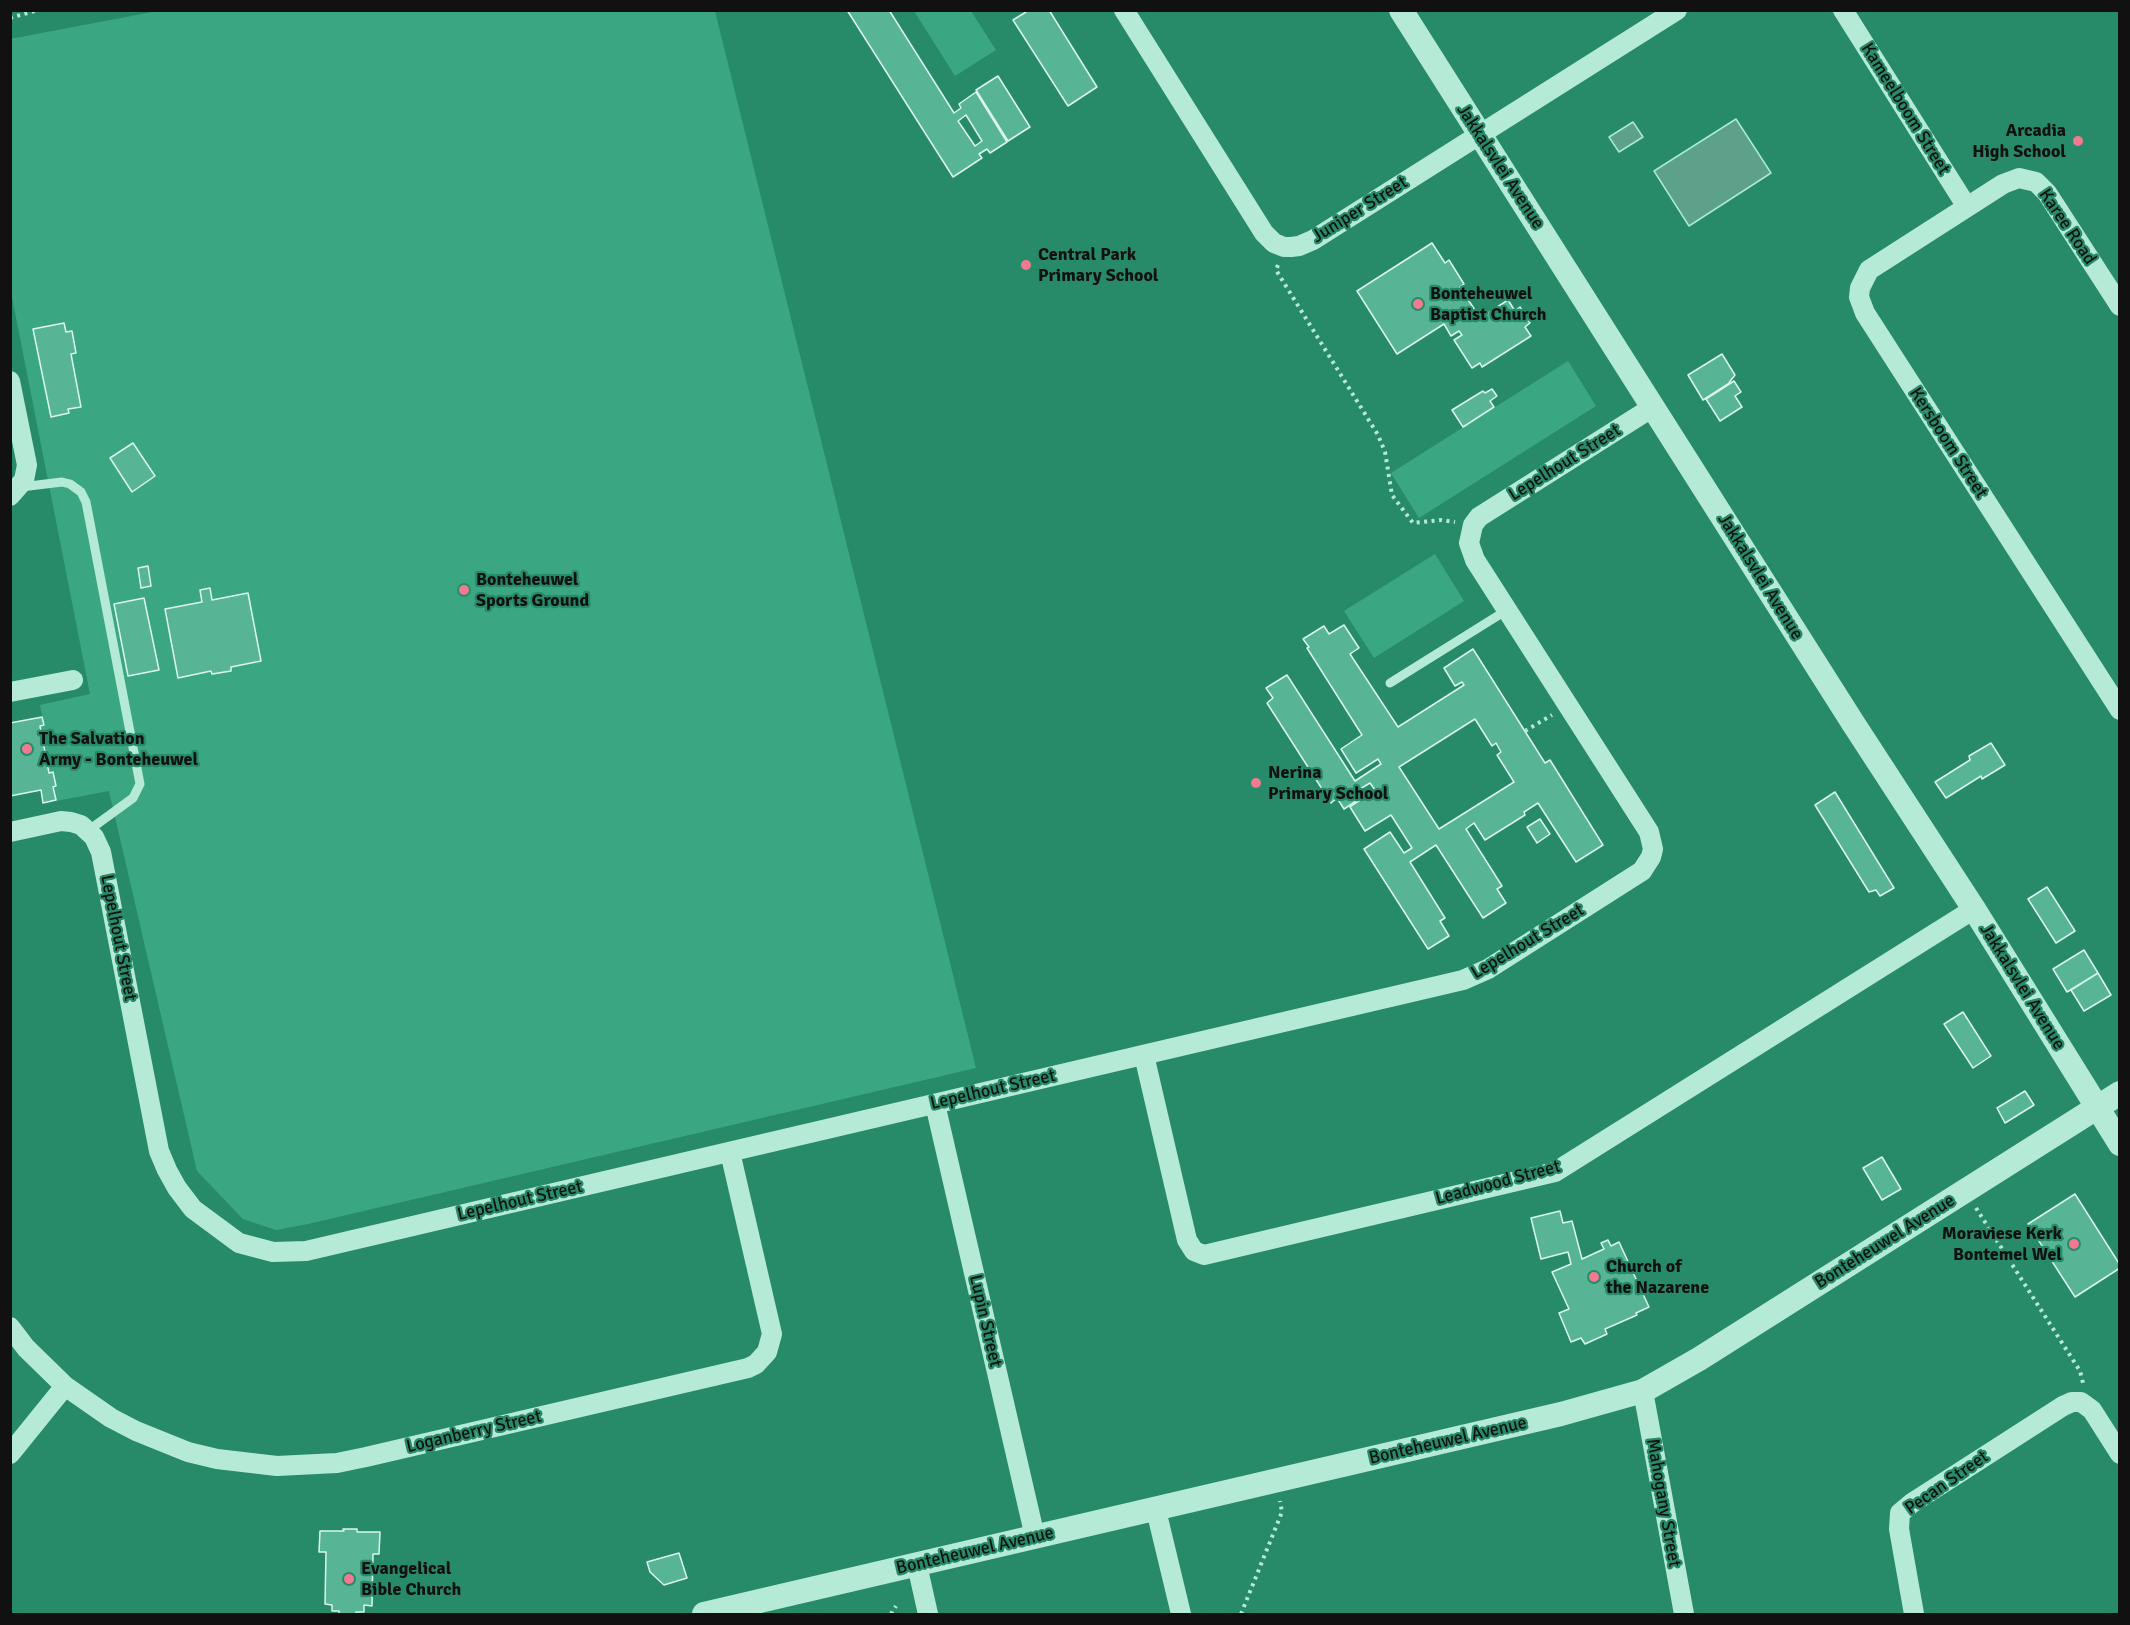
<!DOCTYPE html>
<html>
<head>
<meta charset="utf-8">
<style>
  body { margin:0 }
  #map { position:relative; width:2130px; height:1625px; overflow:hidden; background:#278b69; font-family:Signika,sans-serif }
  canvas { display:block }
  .frame { position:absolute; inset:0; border:12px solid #111; pointer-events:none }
</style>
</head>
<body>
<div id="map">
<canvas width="2130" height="1625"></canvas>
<div class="frame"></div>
</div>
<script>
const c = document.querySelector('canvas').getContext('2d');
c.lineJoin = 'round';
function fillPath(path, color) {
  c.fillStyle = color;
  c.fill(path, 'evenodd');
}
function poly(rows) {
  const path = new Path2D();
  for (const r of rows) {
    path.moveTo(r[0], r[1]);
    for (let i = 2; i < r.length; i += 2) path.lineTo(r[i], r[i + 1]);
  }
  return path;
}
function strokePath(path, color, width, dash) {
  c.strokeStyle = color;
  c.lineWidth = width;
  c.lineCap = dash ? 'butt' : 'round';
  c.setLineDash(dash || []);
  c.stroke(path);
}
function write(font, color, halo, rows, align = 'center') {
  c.font = font + ' Signika,sans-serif';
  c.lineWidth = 4.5;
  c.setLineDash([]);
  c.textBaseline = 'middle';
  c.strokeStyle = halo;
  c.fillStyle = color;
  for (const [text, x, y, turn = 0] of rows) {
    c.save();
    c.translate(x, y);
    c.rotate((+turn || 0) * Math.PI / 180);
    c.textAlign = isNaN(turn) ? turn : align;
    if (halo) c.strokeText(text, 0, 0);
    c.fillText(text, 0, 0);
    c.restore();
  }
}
const green = poly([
  [163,10,715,11,976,1068,308,1224,276,1230,243,1219,197,1171,109,791,56,801,53,787,56,786,53,772,49,773,40,726,44,725,40,705,90,694,11,292,10,39],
  [914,11,971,11,996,50,955,76],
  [1568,361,1596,406,1419,518,1391,473],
  [1435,554,1464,601,1374,658,1344,611]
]);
const water = poly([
  [1736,119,1771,173,1689,226,1654,171,1736,119],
  [1633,122,1643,137,1619,152,1609,137,1633,122]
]);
const building = poly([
  [847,10,889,10,954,113,961,108,959,104,976,92,1007,142,990,153,987,149,979,154,982,158,953,177,847,10],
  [966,115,982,141,975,146,958,121,966,115],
  [1025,10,1049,10,1097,87,1068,106,1013,20,1026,12,1025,10],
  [998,76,1030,127,1008,141,976,90,998,76],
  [1432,243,1445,263,1449,260,1464,284,1460,287,1480,318,1508,300,1515,311,1520,307,1530,323,1525,327,1531,336,1482,367,1480,363,1472,368,1454,340,1462,335,1459,331,1451,336,1444,324,1397,354,1357,291,1432,243],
  [64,323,66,332,72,331,76,353,71,354,81,407,68,409,69,413,51,417,33,329,64,323],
  [1722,354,1735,375,1728,384,1703,400,1688,375,1722,354],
  [1734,381,1741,392,1735,396,1742,407,1720,421,1706,399,1734,381],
  [1492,389,1497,396,1490,401,1494,407,1463,427,1452,410,1483,391,1485,393,1492,389],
  [133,443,155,476,132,492,110,458,133,443],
  [148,566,151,586,141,588,138,568,148,566],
  [210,588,212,600,248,593,261,661,231,667,231,671,212,674,211,671,178,678,165,609,202,602,200,590,210,588],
  [144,598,159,670,128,676,114,604,144,598],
  [1344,625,1359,648,1350,654,1398,727,1464,685,1462,682,1455,686,1444,668,1473,649,1545,763,1550,760,1603,845,1576,862,1538,803,1524,812,1525,815,1485,840,1474,823,1466,829,1502,886,1497,889,1506,903,1483,918,1436,845,1410,862,1445,918,1440,921,1449,936,1428,949,1364,849,1390,832,1404,853,1412,848,1391,815,1365,831,1350,807,1375,790,1370,783,1360,789,1364,796,1344,809,1337,798,1331,803,1267,703,1273,698,1266,688,1287,675,1355,781,1381,764,1378,759,1356,773,1341,749,1362,735,1307,648,1309,647,1303,639,1324,626,1329,634,1344,625],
  [1475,719,1492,746,1496,743,1501,752,1497,755,1514,782,1439,829,1399,767,1475,719],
  [42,717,44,725,40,726,49,773,53,772,56,786,53,787,56,800,43,803,41,790,10,796,10,723,42,717],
  [1991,743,2005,765,1982,779,1981,776,1946,798,1935,782,1970,760,1969,756,1991,743],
  [1835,792,1894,888,1880,896,1876,890,1869,892,1815,805,1835,792],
  [1540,819,1550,834,1537,843,1527,827,1540,819],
  [2047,887,2075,931,2056,943,2028,899,2047,887],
  [2084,950,2098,973,2067,992,2053,969,2084,950],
  [2098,973,2111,995,2084,1011,2071,990,2098,973],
  [1963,1012,1991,1056,1973,1068,1944,1024,1963,1012],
  [2025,1091,2034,1105,2005,1123,1997,1108,2025,1091],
  [1882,1157,1901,1189,1882,1200,1863,1168,1882,1157],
  [2075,1194,2120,1265,2120,1268,2075,1297,2028,1224,2075,1194],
  [1560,1211,1563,1223,1572,1221,1582,1259,1604,1249,1601,1243,1608,1240,1611,1246,1619,1242,1649,1307,1636,1313,1637,1315,1605,1329,1607,1334,1585,1344,1581,1338,1571,1342,1559,1313,1569,1309,1552,1272,1571,1264,1568,1252,1541,1259,1531,1218,1560,1211],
  [343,1529,357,1529,357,1532,380,1532,379,1554,373,1554,372,1606,364,1605,364,1612,356,1612,356,1614,339,1614,339,1611,332,1611,332,1605,325,1604,326,1552,319,1552,320,1531,344,1531,343,1529],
  [679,1553,687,1578,664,1585,650,1572,647,1562,679,1553]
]);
const path = poly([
  [10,18,38,10],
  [1278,265,1276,270,1378,435,1385,452,1392,495,1413,523,1441,520,1455,522],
  [1525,731,1552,715],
  [1976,1208,2080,1371,2083,1383],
  [891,1614,896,1606],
  [1241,1614,1282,1512,1280,1501]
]);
const service = poly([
  [21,487,62,482,70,484,81,492,86,502,140,784,133,798,89,830],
  [1390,683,1507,610]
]);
const minor = poly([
  [1124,10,1264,233,1274,243,1284,247,1291,247,1299,246,1313,240,1677,10],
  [1843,10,1967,207],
  [2120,306,2047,193,2036,182,2019,178,2003,184,1869,270,1860,288,1859,297,1865,313,2120,710],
  [10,381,27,465,24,480,10,496],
  [10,692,73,680],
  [10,832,61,821,71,822,81,825,94,837,101,852,159,1151,167,1170,177,1188,193,1209,239,1243,273,1252,306,1251,1463,980,1488,969,1642,871,1651,857,1653,849,1649,832,1475,560,1469,543,1473,525,1479,517,1653,407],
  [1144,1055,1187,1240,1194,1251,1204,1255,1555,1172,1974,909],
  [935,1104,1035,1537],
  [10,1327,26,1348,65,1386,111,1418,136,1431,188,1452,217,1459,277,1466,337,1463,366,1457,748,1368,756,1364,767,1352,772,1334,730,1152],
  [1643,1391,1684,1614],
  [10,1454,65,1386],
  [1156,1510,1181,1614],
  [917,1565,928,1614],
  [1914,1614,1899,1529,1900,1513,1912,1503,2063,1406,2072,1402,2081,1402,2092,1410,2120,1454]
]);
const tertiary = poly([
  [1401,10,1853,723,1974,909,2120,1144],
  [704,1614,1561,1414,1643,1391,1699,1359,2120,1093]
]);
const markers = [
  [2078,141,6,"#f27a90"],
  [1026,265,6,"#f27a90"],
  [1418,304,6,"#f27a90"],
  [464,590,6,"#f27a90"],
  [27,749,6,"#f27a90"],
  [1256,783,6,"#f27a90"],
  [2074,1244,6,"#f27a90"],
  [1594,1277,6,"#f27a90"],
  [349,1579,6,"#f27a90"]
];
const streetNames = [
  ["Kameelboom Street",1905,109,58],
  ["Jakkalsvlei Avenue",1500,167,57],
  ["Juniper Street",1360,210,-32],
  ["Karee Road",2067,227,56],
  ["Kersboom Street",1948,443,57],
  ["Lepelhout Street",1565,463,-32],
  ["Jakkalsvlei Avenue",1760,577,58],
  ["Lepelhout Street",118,938,79],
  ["Lepelhout Street",1528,942,-31],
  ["Jakkalsvlei Avenue",2022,987,58],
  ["Lepelhout Street",993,1090,-13],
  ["Leadwood Street",1498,1183,-15],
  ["Lepelhout Street",520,1201,-13],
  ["Bonteheuwel Avenue",1885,1242,-32],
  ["Lupin Street",985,1321,77],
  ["Loganberry Street",474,1432,-13],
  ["Bonteheuwel Avenue",1448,1441,-13],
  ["Pecan Street",1947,1483,-35],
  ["Mahogany Street",1663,1503,80],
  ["Bonteheuwel Avenue",975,1551,-13]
];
const poiNames = [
  ["Arcadia",2066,131,"right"],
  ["High School",2066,152,"right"],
  ["Central Park",1038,255],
  ["Primary School",1038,276],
  ["Bonteheuwel",1430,294],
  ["Baptist Church",1430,315],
  ["Bonteheuwel",476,580],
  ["Sports Ground",476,601],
  ["The Salvation",39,739],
  ["Army - Bonteheuwel",39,760],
  ["Nerina",1268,773],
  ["Primary School",1268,794],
  ["Moraviese Kerk",2062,1234,"right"],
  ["Bontemel Wel",2062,1255,"right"],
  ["Church of",1606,1267],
  ["the Nazarene",1606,1288],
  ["Evangelical",361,1569],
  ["Bible Church",361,1590]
];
fillPath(green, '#3ba782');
fillPath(water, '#5da18a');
strokePath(water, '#a9ead3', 1.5);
fillPath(building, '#57b595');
strokePath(building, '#d9f7ed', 1.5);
strokePath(path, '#b5ead7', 4, [3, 4.5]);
strokePath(service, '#b5ead7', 9);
strokePath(minor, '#b5ead7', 20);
strokePath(tertiary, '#b5ead7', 24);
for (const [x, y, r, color] of markers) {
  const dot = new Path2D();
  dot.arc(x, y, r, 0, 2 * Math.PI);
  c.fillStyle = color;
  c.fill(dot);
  strokePath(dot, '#278b69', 2);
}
write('18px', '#111', '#278b69', streetNames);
write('bold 18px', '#111', '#278b69', poiNames, 'left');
</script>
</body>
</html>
